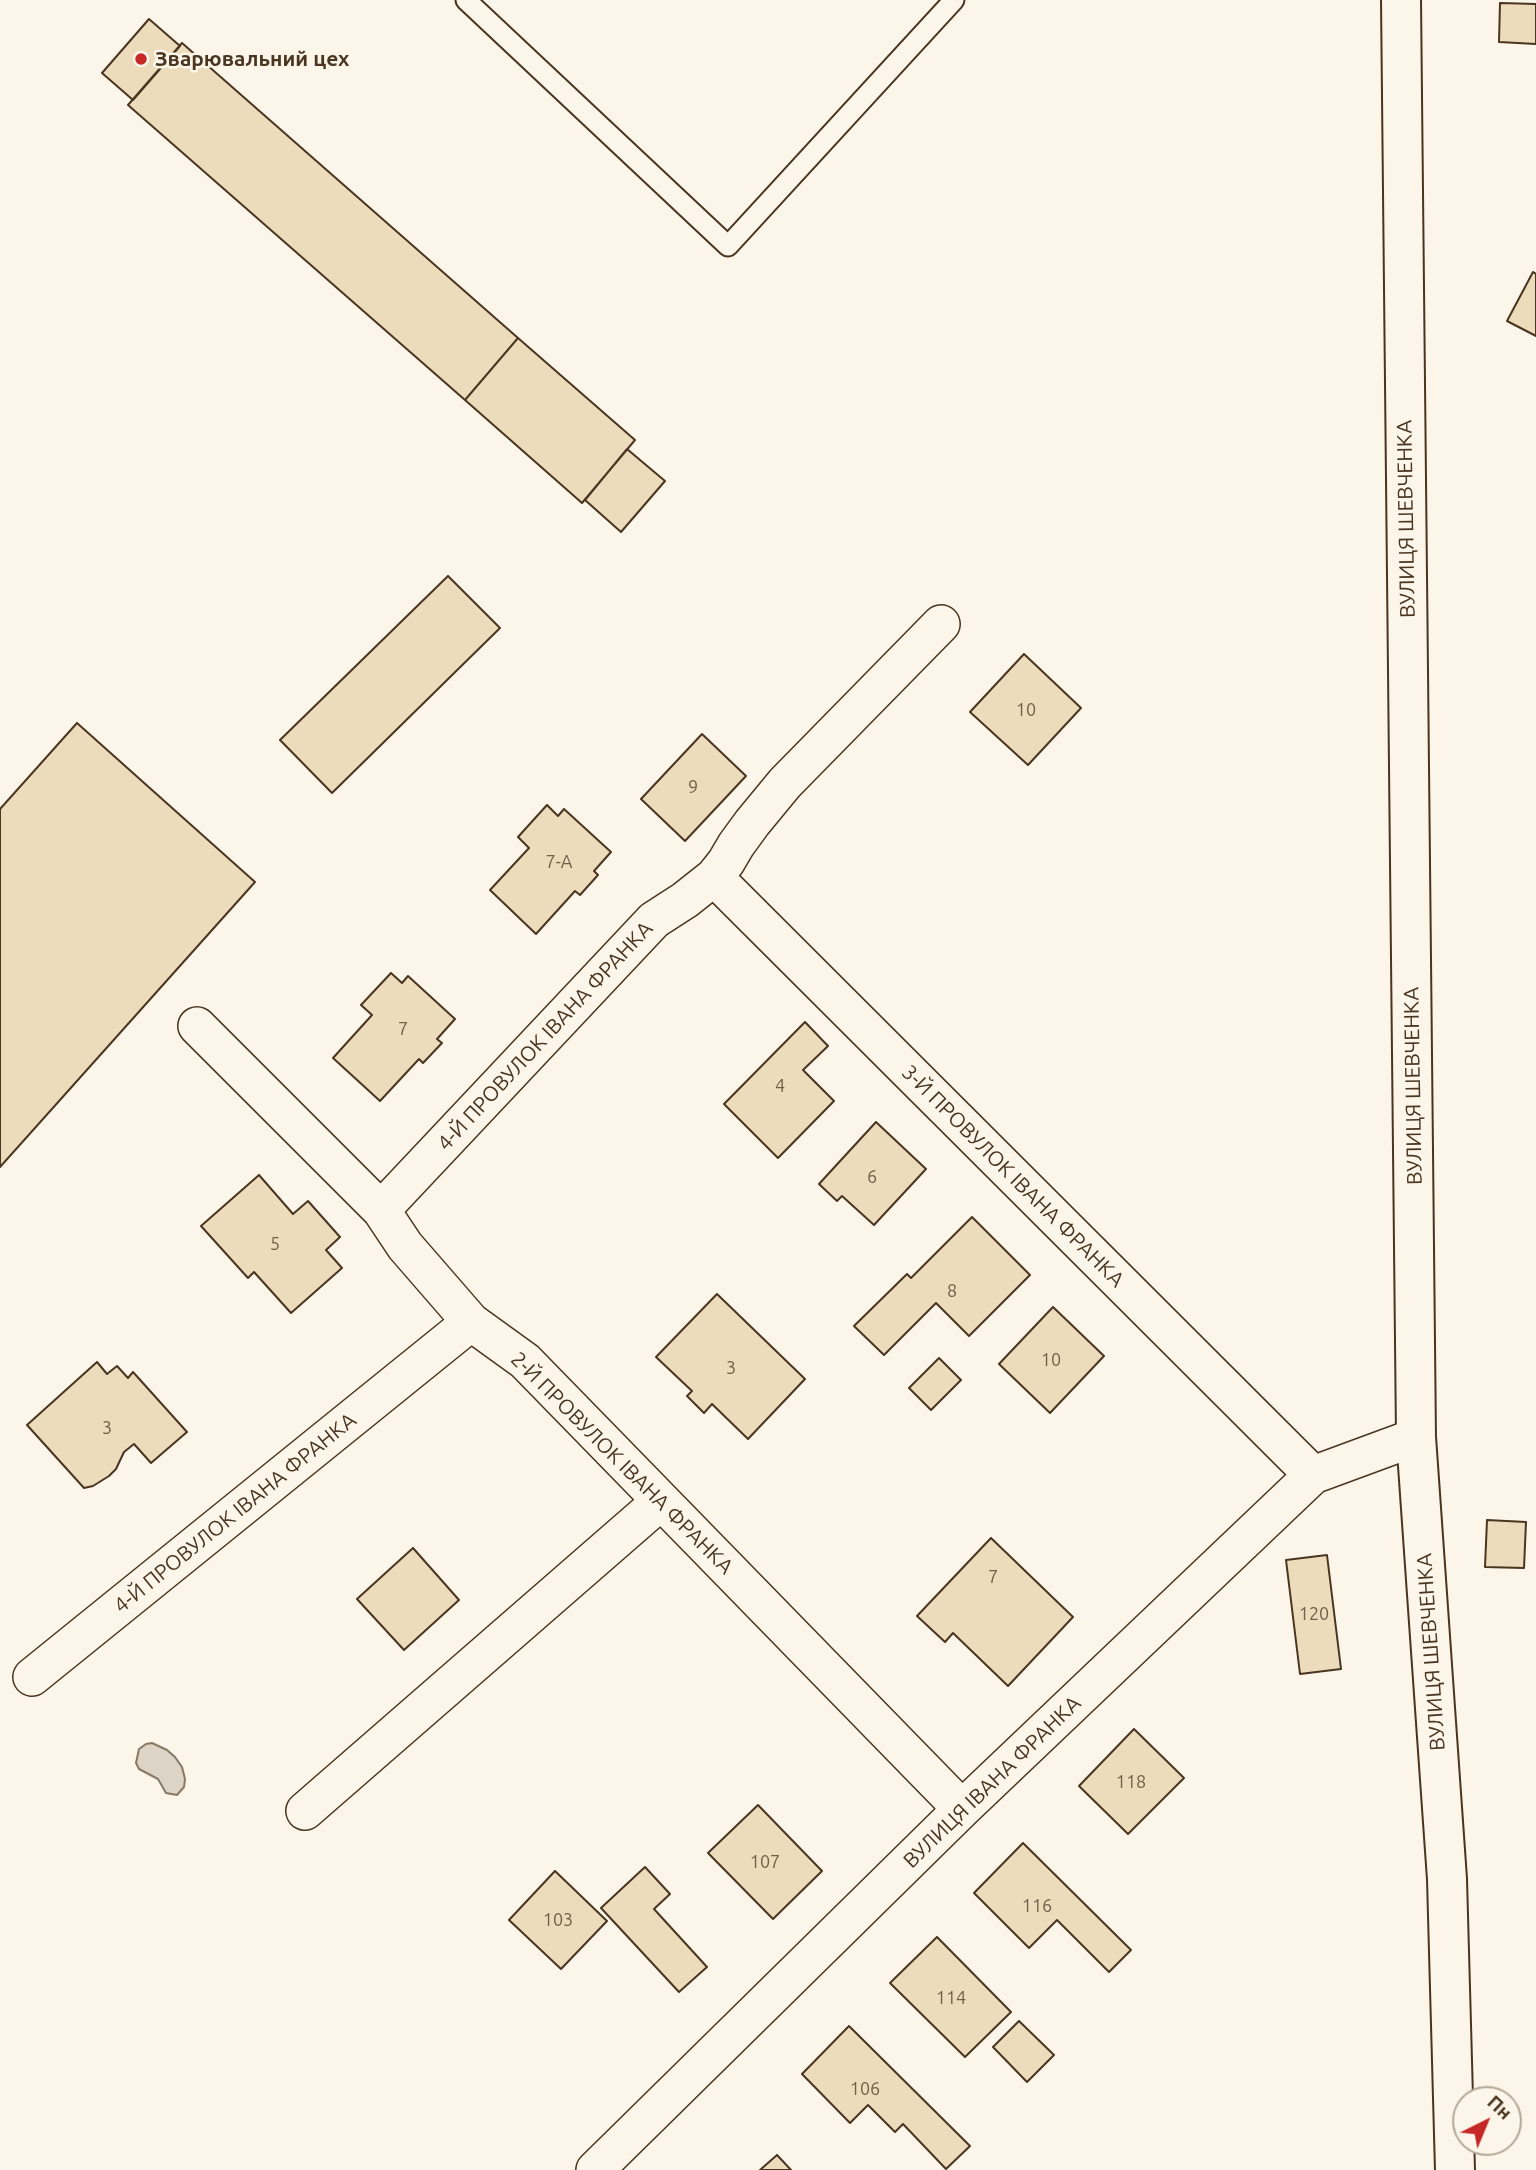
<!DOCTYPE html>
<html>
<head>
<meta charset="utf-8">
<style>
  body { margin:0 }
  #map { position:relative; width:1536px; height:2170px; overflow:hidden; background:#fbf6e9; font-family:Ubuntu,sans-serif }
  canvas { display:block }
  .north { position:absolute; left:1452px; top:2086px; width:70px; height:70px; box-sizing:border-box; background:#fbf6e9; border:2px solid #b4a999; border-radius:50%; rotate:43deg; font-size:19px; font-weight:700; line-height:28px; text-align:center; color:#4a3520 }
  .north::after { content:''; display:block; margin:auto; width:24px; height:32px; background:#c62828; clip-path:polygon(50% 0,100% 100%,50% 72%,0 100%) }
</style>
</head>
<body>
<div id="map">
<canvas width="1536" height="2170"></canvas>
<div class="north">Пн</div>
</div>
<script>
const c = document.querySelector('canvas').getContext('2d');
c.lineJoin = 'round';
function fillPath(path, color) {
  c.fillStyle = color;
  c.fill(path, 'evenodd');
}
function poly(rows) {
  const path = new Path2D();
  for (const r of rows) {
    path.moveTo(r[0], r[1]);
    for (let i = 2; i < r.length; i += 2) path.lineTo(r[i], r[i + 1]);
  }
  return path;
}
function strokePath(path, color, width, dash) {
  c.strokeStyle = color;
  c.lineWidth = width;
  c.lineCap = dash ? 'butt' : 'round';
  c.setLineDash(dash || []);
  c.stroke(path);
}
function write(font, color, halo, rows, align = 'center') {
  c.font = font + ' Ubuntu,sans-serif';
  c.lineWidth = 5;
  c.setLineDash([]);
  c.textBaseline = 'middle';
  c.strokeStyle = halo;
  c.fillStyle = color;
  for (const [text, x, y, turn = 0] of rows) {
    c.save();
    c.translate(x, y);
    c.rotate((+turn || 0) * Math.PI / 180);
    c.textAlign = isNaN(turn) ? turn : align;
    if (halo) c.strokeText(text, 0, 0);
    c.fillText(text, 0, 0);
    c.restore();
  }
}
const water = poly([
  [152,1743,167,1750,175,1757,182,1767,185,1779,184,1787,177,1795,166,1793,158,1779,139,1769,136,1763,139,1749,146,1744,152,1743]
]);
const building = poly([
  [1500,3,1536,4,1536,44,1499,42,1500,3],
  [149,19,180,46,133,100,102,73,149,19],
  [182,43,518,338,465,400,128,105,182,43],
  [1533,272,1536,274,1536,336,1507,321,1533,272],
  [518,338,635,440,582,503,465,400,518,338],
  [627,449,665,481,621,532,585,500,627,449],
  [448,576,500,628,332,793,280,740,448,576],
  [1024,654,1081,708,1028,765,970,712,1024,654],
  [77,723,255,882,0,1167,0,809,77,723],
  [702,734,746,776,685,841,641,799,702,734],
  [547,805,558,816,564,809,611,852,594,871,598,875,580,895,575,891,536,934,490,890,529,848,518,837,547,805],
  [391,973,402,983,408,976,455,1019,437,1039,442,1043,423,1063,419,1059,380,1101,333,1058,372,1015,361,1005,391,973],
  [805,1022,828,1046,803,1070,834,1101,778,1158,724,1104,805,1022],
  [876,1122,926,1169,874,1225,842,1196,837,1201,819,1184,876,1122],
  [259,1175,293,1214,308,1201,340,1237,326,1250,342,1268,291,1313,254,1272,248,1278,201,1226,259,1175],
  [972,1217,1030,1275,969,1336,936,1303,884,1355,854,1326,907,1274,911,1278,972,1217],
  [717,1294,805,1379,748,1439,712,1404,704,1413,687,1396,692,1391,656,1357,717,1294],
  [1053,1307,1104,1356,1050,1413,999,1364,1053,1307],
  [939,1358,961,1380,931,1410,909,1388,939,1358],
  [97,1362,107,1374,117,1366,128,1378,133,1372,187,1432,151,1463,134,1444,124,1452,116,1469,109,1476,93,1486,84,1488,27,1425,97,1362],
  [1487,1520,1526,1522,1524,1568,1485,1567,1487,1520],
  [991,1538,1073,1617,1008,1686,953,1633,945,1642,917,1616,991,1538],
  [413,1548,459,1600,404,1650,357,1599,413,1548],
  [1327,1555,1341,1669,1300,1674,1286,1560,1327,1555],
  [1134,1729,1184,1778,1128,1834,1079,1786,1134,1729],
  [758,1805,822,1871,773,1919,708,1853,758,1805],
  [1023,1843,1131,1950,1109,1972,1057,1920,1029,1948,974,1893,1023,1843],
  [645,1867,670,1894,654,1909,707,1967,679,1992,601,1908,645,1867],
  [555,1871,607,1921,561,1969,509,1920,555,1871],
  [937,1937,1011,2012,965,2057,890,1983,937,1937],
  [1019,2021,1054,2055,1027,2082,993,2047,1019,2021],
  [849,2026,970,2146,946,2169,903,2124,895,2132,868,2105,850,2123,802,2074,849,2026],
  [777,2155,791,2170,760,2170,777,2155]
]);
const lane = poly([
  [466,0,728,246,954,0]
]);
const street = poly([
  [714,877,1313,1475],
  [197,1026,381,1210,405,1246,471,1322,525,1361,962,1809],
  [381,1210,654,920,685,900,714,877,726,862,736,845,752,823,785,783,941,624],
  [32,1677,471,1322],
  [305,1811,661,1501],
  [595,2170,962,1809,1313,1475,1416,1437]
]);
const secondary = poly([
  [1401,0,1416,1437,1447,1879,1455,2170]
]);
const markers = [
  [141,59,7,"#c62828"]
];
const numberNames = [
  ["10",1026,710],
  ["9",693,787],
  ["7-А",559,862],
  ["7",403,1029],
  ["4",780,1086],
  ["6",872,1177],
  ["5",275,1244],
  ["8",952,1291],
  ["10",1051,1360],
  ["3",731,1368],
  ["3",107,1428],
  ["7",993,1577],
  ["120",1314,1614],
  ["118",1131,1782],
  ["107",765,1862],
  ["116",1037,1906],
  ["103",558,1920],
  ["114",951,1998],
  ["106",865,2089]
];
const poiNames = [
  ["Зварювальний цех",155,59]
];
const streetNames = [
  ["ВУЛИЦЯ ШЕВЧЕНКА",1406,519,-91],
  ["4-Й ПРОВУЛОК ІВАНА ФРАНКА",545,1036,-47],
  ["ВУЛИЦЯ ШЕВЧЕНКА",1413,1086,-91],
  ["3-Й ПРОВУЛОК ІВАНА ФРАНКА",1013,1176,45],
  ["2-Й ПРОВУЛОК ІВАНА ФРАНКА",622,1463,45],
  ["4-Й ПРОВУЛОК ІВАНА ФРАНКА",235,1513,-39],
  ["ВУЛИЦЯ ШЕВЧЕНКА",1431,1652,-94],
  ["ВУЛИЦЯ ІВАНА ФРАНКА",992,1782,-44]
];
fillPath(water, '#dcd4c6');
strokePath(water, '#887966', 2);
fillPath(building, '#ecdcbc');
strokePath(building, '#4a3520', 2);
strokePath(lane, '#4a3520', 23);
strokePath(street, '#4a3520', 40);
strokePath(secondary, '#4a3520', 42);
strokePath(lane, '#fbf6e9', 19);
strokePath(street, '#fbf6e9', 37);
strokePath(secondary, '#fbf6e9', 38);
for (const [x, y, r, color] of markers) {
  const dot = new Path2D();
  dot.arc(x, y, r, 0, 2 * Math.PI);
  c.fillStyle = color;
  c.fill(dot);
  strokePath(dot, '#fbf6e9', 2.5);
}
write('18px', '#725f47', null, numberNames);
write('bold 21px', '#4a3520', '#fbf6e9', poiNames, 'left');
write('21px', '#4a3520', '#fbf6e9', streetNames);
</script>
</body>
</html>
